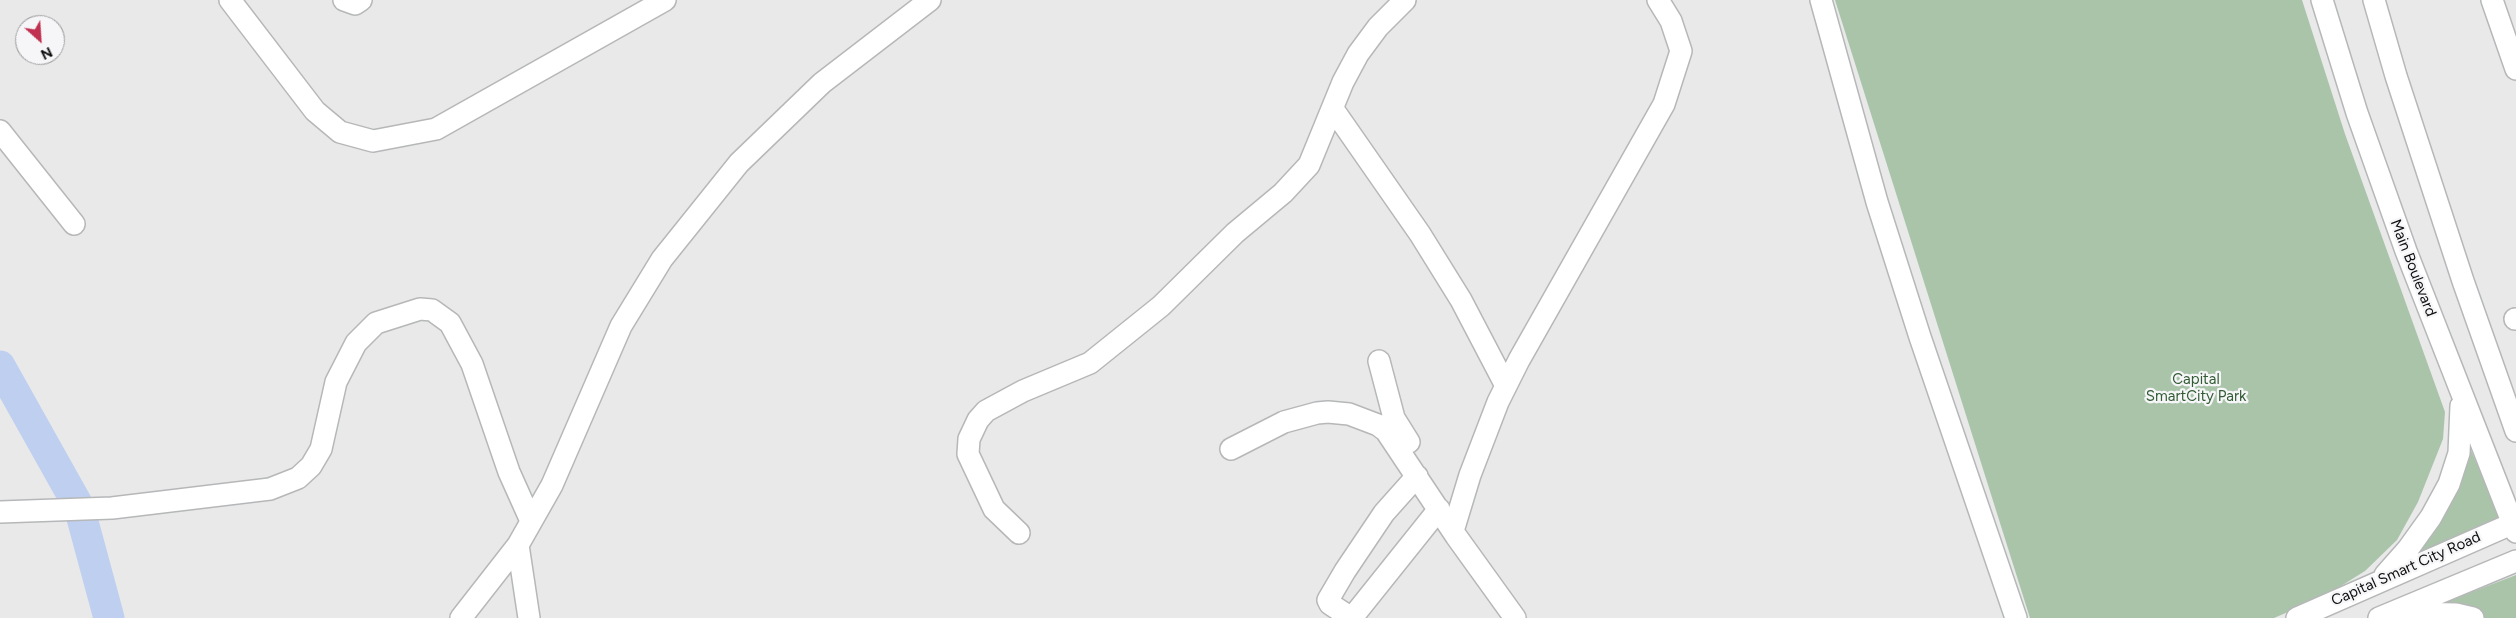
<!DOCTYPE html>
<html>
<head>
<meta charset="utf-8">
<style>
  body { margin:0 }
  #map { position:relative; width:2516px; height:618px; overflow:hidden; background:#e9e9ea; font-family:Figtree,sans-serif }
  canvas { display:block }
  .north { position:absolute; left:15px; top:15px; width:50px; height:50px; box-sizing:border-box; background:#f6f6f8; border:1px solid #99999b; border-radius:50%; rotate:154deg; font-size:14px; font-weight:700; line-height:20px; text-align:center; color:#0e0e0f }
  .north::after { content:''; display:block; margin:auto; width:18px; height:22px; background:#c03050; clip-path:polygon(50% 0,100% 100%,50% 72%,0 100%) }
</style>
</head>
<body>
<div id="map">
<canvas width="2516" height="618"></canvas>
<div class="north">N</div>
</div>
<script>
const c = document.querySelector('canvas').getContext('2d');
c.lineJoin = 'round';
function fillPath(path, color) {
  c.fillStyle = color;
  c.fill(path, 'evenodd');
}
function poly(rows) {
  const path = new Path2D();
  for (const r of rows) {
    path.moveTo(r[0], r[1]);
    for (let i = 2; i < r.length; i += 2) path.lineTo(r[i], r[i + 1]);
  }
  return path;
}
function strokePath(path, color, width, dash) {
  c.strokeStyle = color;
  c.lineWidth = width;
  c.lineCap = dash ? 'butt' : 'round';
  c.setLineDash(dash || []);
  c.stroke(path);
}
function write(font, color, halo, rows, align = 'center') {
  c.font = font + ' Figtree,sans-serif';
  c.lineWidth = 4.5;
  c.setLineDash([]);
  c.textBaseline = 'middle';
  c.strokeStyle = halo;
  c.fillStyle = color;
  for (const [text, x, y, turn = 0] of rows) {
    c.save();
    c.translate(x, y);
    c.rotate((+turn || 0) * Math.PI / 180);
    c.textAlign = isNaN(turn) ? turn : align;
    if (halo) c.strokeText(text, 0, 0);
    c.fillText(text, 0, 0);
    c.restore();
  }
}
const green = poly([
  [1835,0,2302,0,2345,134,2445,412,2443,439,2418,502,2397,540,2365,571,2325,596,2274,618,2030,618],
  [2467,441,2502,522,2415,558],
  [2516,575,2516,618,2478,618,2443,603]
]);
const river = poly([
  [0,366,79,507,109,618]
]);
const minor = poly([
  [230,0,315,111,340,132,373,141,436,129,665,0],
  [344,0,355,4,361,0],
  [1821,0,1877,202,1920,337,2016,618],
  [2322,0,2357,113,2406,251,2516,532],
  [2374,0,2396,76,2463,281,2516,431],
  [2492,0,2516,69],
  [1333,109,1420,234,1461,300,1506,386],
  [0,131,74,224],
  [2515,319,2516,319],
  [1379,361,1394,418,1409,442],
  [1231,449,1284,422,1317,413,1328,412,1349,414,1378,425,1386,431,1456,536,1515,618],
  [1417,476,1384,513,1345,571,1328,600,1330,604,1350,617,1355,614,1439,509],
  [0,512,112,508,270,489,298,478,311,466,321,449,336,382,356,343,376,323,420,309,432,310,450,323,472,364,509,472,531,521],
  [1453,531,1470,475,1498,402,1519,360,1664,104,1681,51,1671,21,1658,0],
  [1019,533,994,509,968,454,969,439,978,420,986,411,1023,391,1090,363,1161,306,1235,233,1283,193,1309,165,1343,82,1358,54,1378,27,1405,0],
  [518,545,529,618],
  [2385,575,2408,549,2431,517,2449,484,2459,453,2461,406],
  [2404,613,2456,614,2473,618],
  [461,618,518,545,552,485,621,326,662,259,739,163,822,83,930,0],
  [2297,618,2516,522],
  [2379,618,2516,561]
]);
const streetNames = [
  ["Main Boulevard",2413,268,69],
  ["Capital Smart City Road",2406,569,-24]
];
const parkNames = [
  ["Capital",2196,380],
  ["SmartCity Park",2196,397]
];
fillPath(green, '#aac4aa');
strokePath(river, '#bfcff0', 31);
strokePath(minor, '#b6b7b8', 24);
strokePath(minor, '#fff', 21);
write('15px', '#0e0e0f', '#f6f6f8', streetNames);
write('15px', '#325b34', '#f6f6f8', parkNames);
</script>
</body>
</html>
